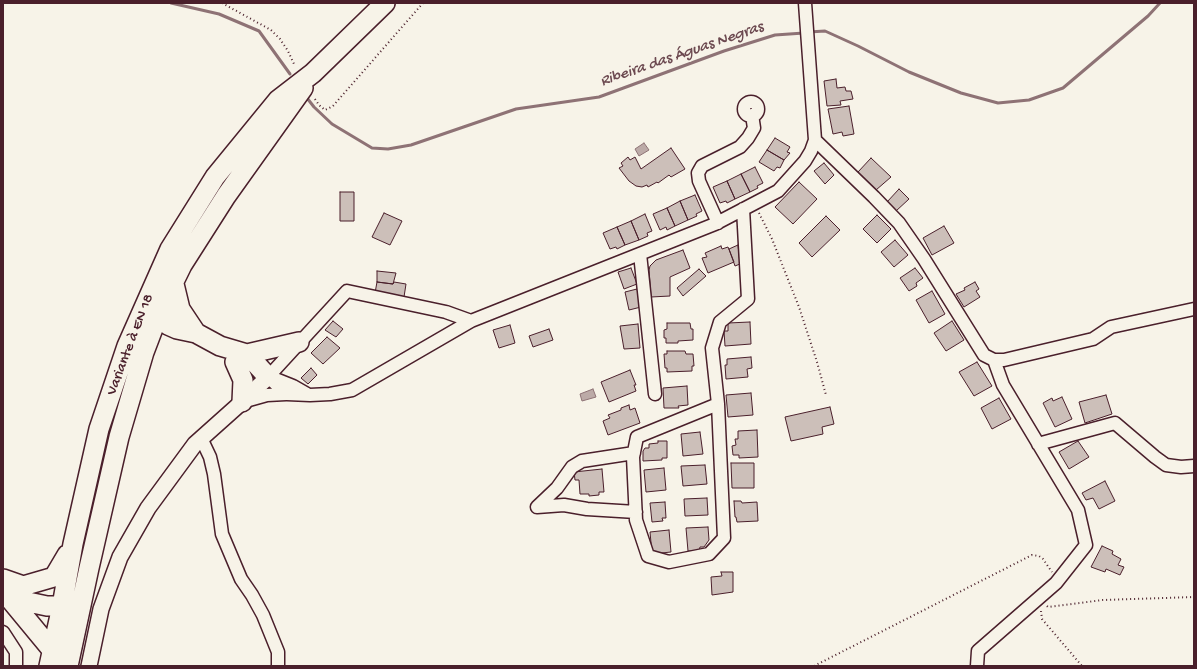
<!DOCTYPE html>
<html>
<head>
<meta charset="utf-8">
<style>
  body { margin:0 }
  #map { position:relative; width:1197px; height:669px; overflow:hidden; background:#f7f3e8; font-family:"Gochi Hand",sans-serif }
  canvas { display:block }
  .frame { position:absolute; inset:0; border:4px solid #4a1f2b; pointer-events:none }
</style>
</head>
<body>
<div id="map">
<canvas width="1197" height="669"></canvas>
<div class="frame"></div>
</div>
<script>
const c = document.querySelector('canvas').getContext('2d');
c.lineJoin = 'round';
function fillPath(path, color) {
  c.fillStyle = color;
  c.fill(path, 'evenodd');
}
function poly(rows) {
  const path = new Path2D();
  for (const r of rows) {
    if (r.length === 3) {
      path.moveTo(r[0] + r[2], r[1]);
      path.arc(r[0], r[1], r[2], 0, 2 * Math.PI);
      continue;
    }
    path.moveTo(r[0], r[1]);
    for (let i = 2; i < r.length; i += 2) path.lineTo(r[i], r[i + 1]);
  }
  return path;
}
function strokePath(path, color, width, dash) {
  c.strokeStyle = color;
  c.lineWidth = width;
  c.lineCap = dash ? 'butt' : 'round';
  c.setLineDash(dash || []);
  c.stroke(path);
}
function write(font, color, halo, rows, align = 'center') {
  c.font = font + ' "Gochi Hand",sans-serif';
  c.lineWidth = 3.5;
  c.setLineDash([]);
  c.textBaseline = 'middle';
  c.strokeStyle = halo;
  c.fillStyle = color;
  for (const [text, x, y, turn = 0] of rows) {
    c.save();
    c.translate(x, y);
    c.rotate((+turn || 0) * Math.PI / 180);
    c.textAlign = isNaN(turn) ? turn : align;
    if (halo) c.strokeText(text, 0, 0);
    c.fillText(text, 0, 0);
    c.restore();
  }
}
const water = poly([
  [644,143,649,150,639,156,635,149,644,143],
  [593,389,596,397,582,401,580,394,593,389]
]);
const stream = poly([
  [171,3,219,14,259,31,290,74],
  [809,32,825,31,858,46,909,72,961,93,998,103,1029,100,1063,88,1148,16,1160,3],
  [307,98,314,107,332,124,372,148,388,149,411,145,516,109,599,97,724,51,775,35,804,33]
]);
const building = poly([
  [836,79,837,88,845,87,846,91,851,91,853,99,840,101,841,105,827,106,824,81,836,79],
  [849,106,854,134,843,136,842,132,833,134,828,109,849,106],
  [775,138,790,147,787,152,790,153,784,160,767,150,775,138],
  [671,148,685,169,671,177,669,175,658,183,657,182,648,187,647,185,642,187,636,186,629,181,619,168,623,166,621,163,628,157,630,160,635,157,641,169,671,148],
  [767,150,784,160,780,168,777,167,774,171,759,162,767,150],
  [871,158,891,177,876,190,858,172,871,158],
  [824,163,834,175,825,184,814,171,824,163],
  [755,167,763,183,757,186,758,188,750,192,741,174,755,167],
  [741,174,750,192,735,199,727,181,741,174],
  [727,181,735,199,727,203,726,201,720,203,713,187,727,181],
  [799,182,817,199,793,224,775,207,799,182],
  [899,189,909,199,896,211,887,202,899,189],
  [340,192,354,192,354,221,340,221,340,192],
  [695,195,702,211,696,214,697,216,688,220,680,201,695,195],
  [680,201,688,220,675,226,667,208,680,201],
  [667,208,675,226,667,230,666,227,660,230,653,214,667,208],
  [384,213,402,221,390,245,372,237,384,213],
  [645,214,652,231,647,233,648,236,639,240,631,221,645,214],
  [877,215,891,229,877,243,863,229,877,215],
  [826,216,840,230,812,257,799,243,826,216],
  [631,221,639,240,625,245,617,227,631,221],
  [944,226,954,243,932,255,923,238,944,226],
  [617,227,625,245,617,249,616,247,610,249,603,233,617,227],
  [895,240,908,255,894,267,881,252,895,240],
  [738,245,740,264,735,266,729,249,738,245],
  [721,246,722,249,728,247,734,262,708,273,702,258,707,257,705,253,721,246],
  [683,250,690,268,670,277,670,296,651,297,649,270,650,266,656,260,683,250],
  [631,268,637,284,624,289,618,272,631,268],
  [915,268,923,278,916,283,917,286,909,291,900,278,915,268],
  [699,269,706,276,683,296,677,288,699,269],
  [377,271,396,273,393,284,377,282,377,271],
  [377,282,393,284,394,282,406,284,404,297,375,293,377,282],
  [975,282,979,289,976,291,980,297,964,307,956,294,965,290,964,288,975,282],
  [637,289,641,307,629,310,625,292,637,289],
  [932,291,945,314,929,323,916,300,932,291],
  [333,321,343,329,336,337,325,330,333,321],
  [952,321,964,340,946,351,934,333,952,321],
  [750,322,751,344,725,346,724,331,728,331,728,323,750,322],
  [667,323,690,323,691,329,693,329,693,340,678,341,678,343,666,343,666,338,664,338,664,330,667,329,667,323],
  [638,324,640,348,624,349,620,326,638,324],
  [510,325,515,343,499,348,493,330,510,325],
  [549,329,553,340,533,347,529,336,549,329],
  [327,337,340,348,323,364,311,353,327,337],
  [667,351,685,351,686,354,693,354,694,366,692,366,692,371,667,372,667,368,665,368,664,354,667,354,667,351],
  [751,357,752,368,747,369,748,377,726,379,725,365,727,365,727,359,751,357],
  [977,362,992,386,974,396,959,372,977,362],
  [311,368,317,375,308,384,301,378,311,368],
  [630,370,636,385,634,385,636,391,609,402,601,382,630,370],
  [687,386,688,405,678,406,679,408,664,408,663,388,687,386],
  [751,393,753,415,728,417,726,395,751,393],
  [1106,395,1112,414,1085,423,1079,402,1106,395],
  [1062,397,1072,419,1055,427,1043,403,1052,398,1053,401,1062,397],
  [999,398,1011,419,992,429,981,408,999,398],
  [629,405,630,410,635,408,640,423,608,435,603,421,610,418,608,415,621,410,621,408,629,405],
  [830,407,834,424,822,427,823,434,791,441,785,417,830,407],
  [757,430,758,457,739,458,739,455,733,455,732,446,736,445,735,439,738,439,738,431,757,430],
  [700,432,703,454,683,456,681,434,700,432],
  [658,441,667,441,667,458,662,458,662,460,643,461,643,451,645,448,649,448,649,444,658,443,658,441],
  [1078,441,1089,457,1069,469,1059,452,1078,441],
  [731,463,754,463,754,488,732,488,731,463],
  [705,465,707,484,683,486,681,466,705,465],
  [664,468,666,490,646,492,644,470,664,468],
  [602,469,604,492,599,492,599,495,589,496,589,494,580,494,579,480,575,480,574,472,602,469],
  [1105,481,1115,501,1099,509,1093,498,1086,500,1082,493,1105,481],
  [707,498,708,515,685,516,684,499,707,498],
  [734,501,741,501,742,503,757,502,758,521,737,522,736,517,735,517,734,501],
  [665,502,666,518,662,518,663,521,652,522,650,503,665,502],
  [708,527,709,540,704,547,700,547,699,551,688,551,686,528,708,527],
  [669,530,671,552,652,554,650,532,669,530],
  [1102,546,1113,551,1112,554,1121,559,1118,565,1124,567,1120,575,1106,569,1105,572,1091,567,1102,546],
  [721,572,733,572,733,592,712,595,711,577,722,576,721,572]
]);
const path = poly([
  [222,3,271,30,280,39,288,51,294,64],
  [315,99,319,105,325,110,333,106,423,3],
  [759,213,772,239,799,307,817,362,826,395],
  [1047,606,1048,607,1103,600,1194,597],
  [1041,611,1042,619,1082,666],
  [814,666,1032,555,1039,556,1043,559,1052,572]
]);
const minor = poly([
  [751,109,7],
  [815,140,874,197,899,223,924,259,984,355,994,360,1004,360,1093,339,1111,327,1194,309],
  [718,223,699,181,698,173,702,166,740,147,748,138,754,128,752,115],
  [640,254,655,394],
  [268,377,287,394,310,395,330,394,352,390,471,321,715,224,778,191,805,161,811,151,815,140,805,3],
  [268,377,347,291,446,312,471,321],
  [273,378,293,386,307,394],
  [242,402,267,395,286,394],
  [718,404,637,437,633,457,636,520,648,556,669,562,709,554,724,538,718,404,712,348,720,322,748,299,743,209],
  [201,438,210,457,214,474,222,534,241,579,252,595,263,615,278,652,278,666],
  [1038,444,1115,423,1155,457,1166,465,1181,467,1194,466],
  [634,453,582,461,572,467,557,488,537,507,564,505,587,509,636,512],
  [3,632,16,652,16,666],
  [977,666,978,651,1056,583,1086,545,1078,510,1003,385,994,360]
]);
const tertiary = poly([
  [89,666,101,609,120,557,148,508,195,444,242,402,268,377]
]);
const primary = poly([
  [174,284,180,309,196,333],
  [159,302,160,310,168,325,177,329,196,333,220,346,247,354,268,377],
  [247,354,299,342],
  [235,362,243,380,242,402],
  [3,579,23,586,54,577,67,555],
  [3,586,9,598,47,606,62,606,72,600],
  [9,598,52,650],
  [49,666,62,606,73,544,99,429,127,346,170,249,215,177,278,100,313,73,385,3],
  [68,666,89,568,119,437,144,352,160,310,182,265,226,196,303,88]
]);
const streetNames = [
  ["Variante à EN 18",131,345,-69]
];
const waterNames = [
  ["Ribeira das Águas Negras",682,55,-19]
];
fillPath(water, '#bcaaa7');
strokePath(water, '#8e7275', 1);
strokePath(stream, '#8e7275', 3);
fillPath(building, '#ccbfb9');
strokePath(building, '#4a1f2b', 1);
strokePath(minor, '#4a1f2b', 15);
strokePath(tertiary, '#4a1f2b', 18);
strokePath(primary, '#4a1f2b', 22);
strokePath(path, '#4a1f2b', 2, [1, 3]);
strokePath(minor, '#f7f3e8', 12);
strokePath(tertiary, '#f7f3e8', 15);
strokePath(primary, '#f7f3e8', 19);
write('15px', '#4a1f2b', '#f7f3e8', streetNames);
write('italic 16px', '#6c4950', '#f7f3e8', waterNames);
</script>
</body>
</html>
